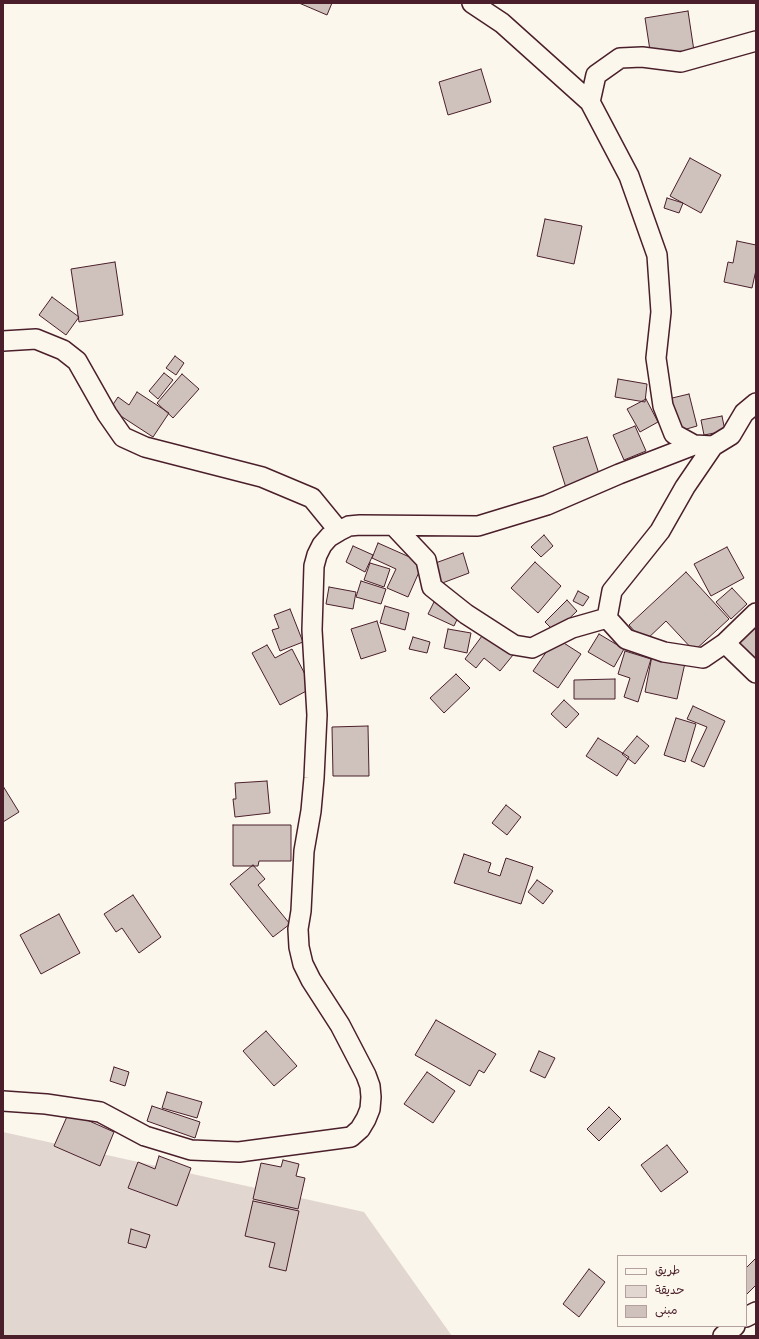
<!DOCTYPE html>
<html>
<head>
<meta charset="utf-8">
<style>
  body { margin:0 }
  #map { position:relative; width:759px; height:1339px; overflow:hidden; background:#fbf7ec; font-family:"Architects Daughter","Playpen Sans Arabic",sans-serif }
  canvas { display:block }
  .frame { position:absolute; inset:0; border:4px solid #4a1f2b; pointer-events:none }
  .legend { position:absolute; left:617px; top:1255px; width:130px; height:72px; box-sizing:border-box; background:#fbf7ec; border:1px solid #b4a19f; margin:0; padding:5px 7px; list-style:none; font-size:12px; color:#4a1f2b }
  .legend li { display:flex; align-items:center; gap:8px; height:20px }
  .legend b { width:20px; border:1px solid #b4a19f }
</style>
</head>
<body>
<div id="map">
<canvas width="759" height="1339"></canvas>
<div class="frame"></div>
<ul class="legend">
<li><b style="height:5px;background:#fbf7ec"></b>طريق</li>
<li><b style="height:11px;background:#e2d7d0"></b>حديقة</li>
<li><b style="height:11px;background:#cfc2bc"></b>مبنى</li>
</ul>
</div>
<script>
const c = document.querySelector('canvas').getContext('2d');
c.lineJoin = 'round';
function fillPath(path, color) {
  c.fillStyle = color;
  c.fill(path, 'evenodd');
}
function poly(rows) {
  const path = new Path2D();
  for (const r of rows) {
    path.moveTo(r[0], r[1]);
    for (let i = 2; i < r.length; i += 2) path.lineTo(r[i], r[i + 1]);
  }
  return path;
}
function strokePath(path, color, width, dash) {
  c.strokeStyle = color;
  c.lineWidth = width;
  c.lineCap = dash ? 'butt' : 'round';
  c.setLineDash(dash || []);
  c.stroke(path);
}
const green = poly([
  [3,1132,364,1212,452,1336,3,1336]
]);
const building = poly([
  [299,3,332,3,327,15,299,3],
  [688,11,694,51,651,57,645,18,688,11],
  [481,69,491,102,448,115,439,82,481,69],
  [690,158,721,175,701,213,670,196,690,158],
  [667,198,683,203,679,213,664,208,667,198],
  [545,219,582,226,574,264,537,256,545,219],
  [737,241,756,245,756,270,752,288,724,282,728,262,733,263,737,241],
  [115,262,123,315,79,322,71,269,115,262],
  [52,297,79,317,66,335,39,315,52,297],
  [175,356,184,363,176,375,166,368,175,356],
  [164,373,173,380,158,399,149,391,164,373],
  [182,374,199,389,173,418,157,403,182,374],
  [618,379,647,384,645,402,615,397,618,379],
  [137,392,169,413,153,437,110,409,118,397,129,405,137,392],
  [689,394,697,426,676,432,668,399,689,394],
  [646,399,658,422,640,432,627,409,646,399],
  [722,416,725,431,704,435,701,420,722,416],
  [635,426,646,451,624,460,613,435,635,426],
  [587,437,601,480,567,491,553,447,587,437],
  [544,535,553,546,541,557,531,547,544,535],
  [378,543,423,563,408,597,387,588,396,569,372,558,378,543],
  [353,546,373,555,365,572,346,562,353,546],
  [727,547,744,578,711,596,694,564,727,547],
  [463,553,469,573,437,585,430,565,463,553],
  [535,562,561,586,538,613,511,588,535,562],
  [370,563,390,569,384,587,364,580,370,563],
  [686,572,729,619,694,651,666,621,644,642,629,625,686,572],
  [361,581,386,589,381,604,356,597,361,581],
  [329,587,356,592,353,609,326,604,329,587],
  [732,588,747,604,731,619,716,602,732,588],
  [578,591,589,597,583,606,573,601,578,591],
  [567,600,577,611,555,632,545,622,567,600],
  [434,602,460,613,454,626,428,614,434,602],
  [385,606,409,613,405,630,380,623,385,606],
  [290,609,303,642,280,651,272,630,279,628,274,615,290,609],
  [377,621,386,651,361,659,351,629,377,621],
  [756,627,756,657,752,661,737,646,756,627],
  [448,629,471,633,467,653,444,648,448,629],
  [599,634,624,649,614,667,588,652,599,634],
  [482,636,485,639,488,636,513,655,500,671,484,658,476,668,465,659,482,636],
  [413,637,430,642,427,653,409,649,413,637],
  [556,638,581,654,558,688,533,671,556,638],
  [267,645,275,658,292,649,312,688,280,705,252,653,267,645],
  [625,651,651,659,638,702,624,697,630,678,618,674,625,651],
  [652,656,685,663,677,699,645,692,652,656],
  [456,674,470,688,444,713,430,698,456,674],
  [615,679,615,699,574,699,574,680,615,679],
  [564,700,579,714,566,728,551,714,564,700],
  [693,706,725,721,704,767,691,761,707,727,687,719,693,706],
  [676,718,696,724,685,762,664,755,676,718],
  [368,726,369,776,333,776,332,727,368,726],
  [637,736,649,746,635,764,622,754,637,736],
  [598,738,629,757,617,776,586,756,598,738],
  [267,781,270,813,235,817,233,799,236,799,235,783,267,781],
  [3,786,19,812,3,822,3,786],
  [506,805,521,817,507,835,492,823,506,805],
  [233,825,291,825,291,861,259,861,258,866,233,866,233,825],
  [464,854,491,863,488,872,500,876,506,858,533,867,521,904,454,883,464,854],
  [253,865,265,879,258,885,290,924,273,937,230,884,253,865],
  [537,880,553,891,543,904,528,892,537,880],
  [133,895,161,937,139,953,122,928,116,932,104,914,133,895],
  [59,914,80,953,41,974,20,935,59,914],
  [436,1020,496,1054,484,1073,479,1070,470,1086,415,1055,436,1020],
  [266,1031,297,1066,274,1086,243,1051,266,1031],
  [539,1051,555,1058,545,1078,530,1071,539,1051],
  [114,1067,129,1072,125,1086,110,1081,114,1067],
  [427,1072,455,1091,433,1123,404,1104,427,1072],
  [167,1092,202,1102,197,1118,162,1108,167,1092],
  [152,1106,200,1122,195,1138,147,1121,152,1106],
  [609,1107,621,1119,599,1141,587,1129,609,1107],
  [69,1112,114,1132,100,1166,54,1146,69,1112],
  [667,1145,688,1172,661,1192,641,1165,667,1145],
  [159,1156,191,1168,177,1206,128,1188,138,1162,155,1169,159,1156],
  [283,1160,299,1164,296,1176,305,1178,298,1209,253,1199,261,1163,281,1167,283,1160],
  [253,1201,299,1211,286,1271,269,1267,275,1243,245,1236,253,1201],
  [131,1229,150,1235,146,1248,128,1243,131,1229],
  [756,1258,756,1285,746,1295,746,1268,756,1258],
  [589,1269,605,1282,579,1317,563,1304,589,1269]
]);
const minor = poly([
  [472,3,502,23,590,102,629,176,657,255,661,312,656,358,663,406,674,434,694,445,713,446,731,435,744,413,756,403],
  [590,102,596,75,620,58,642,57,681,62,756,41],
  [3,341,36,339,63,350,77,361,107,414,123,437,145,447,262,477,312,498,339,531],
  [394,526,426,560,432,587,466,614,514,645,532,648,572,628,607,618],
  [607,618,612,591,660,531,685,487,713,446],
  [607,618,626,639,664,652,703,658,725,643,756,613],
  [725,643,756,673],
  [3,1101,46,1104,100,1112,145,1136,191,1150,239,1152,351,1137,360,1129,366,1119,370,1109,371,1097,370,1086,366,1075,340,1025,311,980,303,964,299,947,298,929,301,911,304,851,311,811,314,778,317,715,312,630,314,566,317,555,322,545,329,537,339,531,349,526,360,525,478,526,547,505,619,474,694,445],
  [746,1317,756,1312],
  [723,1336,735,1326]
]);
fillPath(green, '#e2d7d0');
fillPath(building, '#cfc2bc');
strokePath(building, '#4a1f2b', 1);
strokePath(minor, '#4a1f2b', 22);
strokePath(minor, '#fbf7ec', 19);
</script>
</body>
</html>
